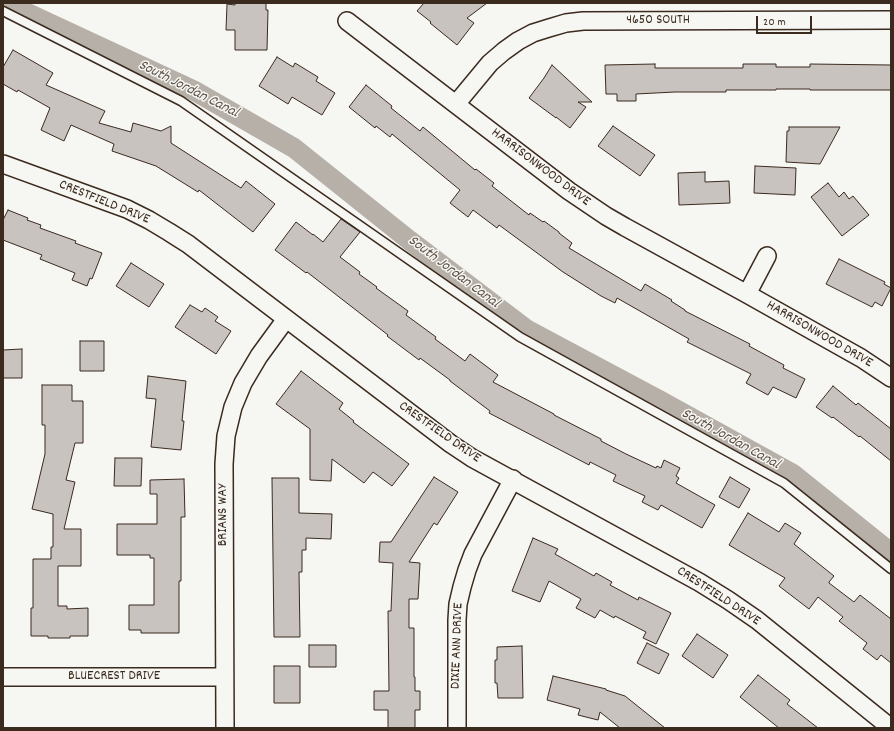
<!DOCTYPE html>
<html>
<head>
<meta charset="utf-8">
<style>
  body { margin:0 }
  #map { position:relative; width:894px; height:731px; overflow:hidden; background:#f6f6f2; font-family:Dekko,sans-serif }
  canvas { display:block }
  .frame { position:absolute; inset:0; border:4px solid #3b2a1e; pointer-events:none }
  .scale { position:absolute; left:756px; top:16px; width:56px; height:18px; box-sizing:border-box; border:2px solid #3b2a1e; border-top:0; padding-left:5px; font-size:12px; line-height:14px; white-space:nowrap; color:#3b2a1e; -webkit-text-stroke:3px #f6f6f2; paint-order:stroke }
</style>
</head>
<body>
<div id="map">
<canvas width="894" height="731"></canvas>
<div class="frame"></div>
<div class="scale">20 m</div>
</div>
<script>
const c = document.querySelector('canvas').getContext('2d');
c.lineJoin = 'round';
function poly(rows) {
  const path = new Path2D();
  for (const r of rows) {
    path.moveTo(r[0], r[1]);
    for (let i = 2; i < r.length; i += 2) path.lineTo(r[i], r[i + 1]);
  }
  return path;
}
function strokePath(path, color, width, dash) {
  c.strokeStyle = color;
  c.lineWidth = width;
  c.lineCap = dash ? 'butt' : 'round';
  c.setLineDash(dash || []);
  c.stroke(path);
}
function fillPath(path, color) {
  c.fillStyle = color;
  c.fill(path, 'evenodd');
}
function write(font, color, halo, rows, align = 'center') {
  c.font = font + ' Dekko,sans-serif';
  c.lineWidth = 3;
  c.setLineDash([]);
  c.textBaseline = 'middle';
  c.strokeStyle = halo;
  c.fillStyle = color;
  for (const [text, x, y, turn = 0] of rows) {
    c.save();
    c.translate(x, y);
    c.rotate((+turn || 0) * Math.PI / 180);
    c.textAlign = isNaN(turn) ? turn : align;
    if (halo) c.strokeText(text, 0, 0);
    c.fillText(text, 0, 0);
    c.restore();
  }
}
const canal = poly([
  [12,3,21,10,193,90,294,148,409,240,526,329,661,401,793,474,891,553]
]);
const building = poly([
  [235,3,266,3,266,10,268,10,267,50,235,50,235,30,226,30,227,4,235,5,235,3],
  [424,3,487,3,467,18,474,23,457,45,430,23,431,22,417,11,424,3],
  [13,50,53,73,46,85,105,111,99,123,131,132,133,123,161,131,171,126,171,143,241,188,246,181,275,204,253,232,199,190,198,192,156,166,112,151,114,144,71,125,64,141,41,130,50,108,18,90,17,92,3,84,3,67,13,50],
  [277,57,293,67,295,63,318,77,316,81,335,93,322,115,292,97,288,104,259,86,277,57],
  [655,64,655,68,743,68,743,64,776,64,776,67,810,67,810,64,891,65,891,90,810,90,810,89,776,89,776,90,726,90,726,92,675,92,636,94,636,101,617,101,617,94,606,94,605,65,655,64],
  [552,65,592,102,578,102,586,107,570,128,556,117,556,118,529,98,544,78,552,65],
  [366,85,392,106,391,108,420,131,423,127,475,170,476,169,494,183,492,186,529,215,530,213,543,222,544,221,559,232,559,233,572,243,569,248,641,291,645,284,672,300,671,301,685,310,685,311,750,344,749,346,784,365,783,368,805,379,796,398,773,387,768,395,746,383,751,374,687,342,689,339,617,298,615,303,601,296,563,272,499,225,497,228,473,210,468,217,450,203,460,190,392,134,390,137,376,126,375,128,349,107,366,85],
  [613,126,655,155,640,176,598,146,613,126],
  [789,127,840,127,820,164,786,162,787,131,789,131,789,127],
  [755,166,796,168,795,195,754,193,755,166],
  [705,172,705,182,729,181,730,203,679,205,678,173,705,172],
  [828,183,839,197,844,192,849,199,853,196,869,215,842,236,811,197,828,183],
  [8,210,28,218,27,220,41,225,40,228,76,241,75,243,102,253,92,279,90,278,87,286,72,280,75,273,40,259,42,255,3,240,3,220,8,210],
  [341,219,360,232,340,257,360,272,359,274,377,287,376,288,408,311,406,315,436,337,435,339,465,361,470,354,498,375,493,382,554,414,554,415,601,439,601,441,626,454,656,468,657,466,661,468,664,460,680,468,676,476,679,478,676,483,715,505,702,528,661,505,658,510,642,502,645,496,613,481,616,475,590,462,589,465,489,413,490,411,450,381,450,380,420,358,419,360,387,336,388,335,307,272,306,273,275,250,296,222,313,235,313,234,323,242,341,219],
  [839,259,885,282,884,284,891,288,882,306,875,302,872,307,826,284,839,259],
  [131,263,164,284,149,307,116,286,131,263],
  [190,305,202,312,205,308,218,317,215,321,231,331,216,354,175,327,190,305],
  [80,341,104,341,104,371,80,371,80,341],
  [22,349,22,378,3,378,3,350,22,349],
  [301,371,343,403,339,409,354,421,353,422,409,464,392,486,373,472,364,483,332,459,331,481,310,480,310,429,276,404,301,371],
  [148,376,186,381,182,421,184,421,181,450,151,447,156,399,146,398,148,376],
  [42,385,72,385,72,401,83,401,83,443,75,443,66,480,75,482,64,529,81,529,81,566,58,566,58,606,67,606,67,609,88,608,88,636,70,636,70,638,48,638,48,636,31,636,31,608,33,608,33,559,51,559,51,547,53,547,53,514,32,509,45,454,45,425,42,425,42,385],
  [833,386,856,405,858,403,891,429,891,461,860,436,859,437,833,417,832,418,816,407,833,386],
  [115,458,142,458,141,486,114,486,115,458],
  [434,477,458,492,437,525,434,523,409,562,420,563,418,599,409,599,409,628,414,628,414,677,415,677,415,691,420,691,420,710,415,710,415,728,388,728,388,710,374,710,374,691,389,691,388,611,391,611,393,563,379,562,380,542,391,542,434,477],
  [730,477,750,489,739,508,719,497,730,477],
  [272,478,299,478,299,513,332,514,331,539,306,538,306,550,302,550,302,572,299,572,300,637,274,637,272,478],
  [184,479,185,517,181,517,181,581,179,581,179,633,141,633,141,630,129,630,129,605,154,605,154,558,150,558,150,555,117,555,117,524,157,524,157,494,150,494,150,480,184,479],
  [748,513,779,532,785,523,801,533,794,544,834,576,829,582,829,583,854,602,860,595,891,619,891,663,881,655,877,660,863,649,867,643,839,621,843,617,818,597,809,609,779,586,785,578,729,545,748,513],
  [533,538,558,549,555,554,594,576,596,573,612,582,610,585,638,600,639,597,671,613,656,644,643,638,646,632,615,616,614,618,600,610,595,618,576,608,581,599,549,581,540,602,512,591,533,538],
  [697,634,728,655,713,678,682,656,697,634],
  [647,643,669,654,659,674,637,663,647,643],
  [309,645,336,645,336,667,309,667,309,645],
  [522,646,523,698,498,698,497,683,495,683,495,660,497,660,497,647,522,646],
  [274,666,300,666,300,703,274,703,274,666],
  [758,675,790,700,787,704,818,728,779,728,740,697,758,675],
  [553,676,606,689,606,690,625,696,665,728,620,728,600,712,598,720,578,715,580,709,547,700,553,676]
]);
const service = poly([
  [3,11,181,101,520,337,784,483,891,569]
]);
const minor = poly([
  [347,21,569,191,606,216,625,227,747,294,861,358,891,378],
  [456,104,490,63,504,51,518,41,533,33,549,28,566,23,583,21,891,20],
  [3,164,127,209,149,220,169,232,188,244,451,444,472,458,699,582,728,600,757,620,891,728],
  [747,294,767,256],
  [3,677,224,677],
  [225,728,224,464,226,436,233,407,243,383,259,356,286,319],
  [457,728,457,620,458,604,462,587,467,570,473,554,513,479]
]);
const streetNames = [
  ["4650 SOUTH",658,21],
  ["HARRISONWOOD DRIVE",540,168,37],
  ["CRESTFIELD DRIVE",104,203,22],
  ["HARRISONWOOD DRIVE",819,335,30],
  ["CRESTFIELD DRIVE",439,433,35],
  ["BRIANS WAY",224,515,-90],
  ["CRESTFIELD DRIVE",718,597,33],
  ["DIXIE ANN DRIVE",458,646,-88],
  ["BLUECREST DRIVE",114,677]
];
const waterNames = [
  ["South Jordan Canal",188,90,27],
  ["South Jordan Canal",453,273,37],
  ["South Jordan Canal",730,440,29]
];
strokePath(canal, '#b6b0a9', 20);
fillPath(building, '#c8c3be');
strokePath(building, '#3b2a1e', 1);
strokePath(service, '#3b2a1e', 11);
strokePath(minor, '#3b2a1e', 20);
strokePath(service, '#f6f6f2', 8);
strokePath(minor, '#f6f6f2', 17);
write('14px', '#3b2a1e', '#f6f6f2', streetNames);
write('italic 15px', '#605248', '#f6f6f2', waterNames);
</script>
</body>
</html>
